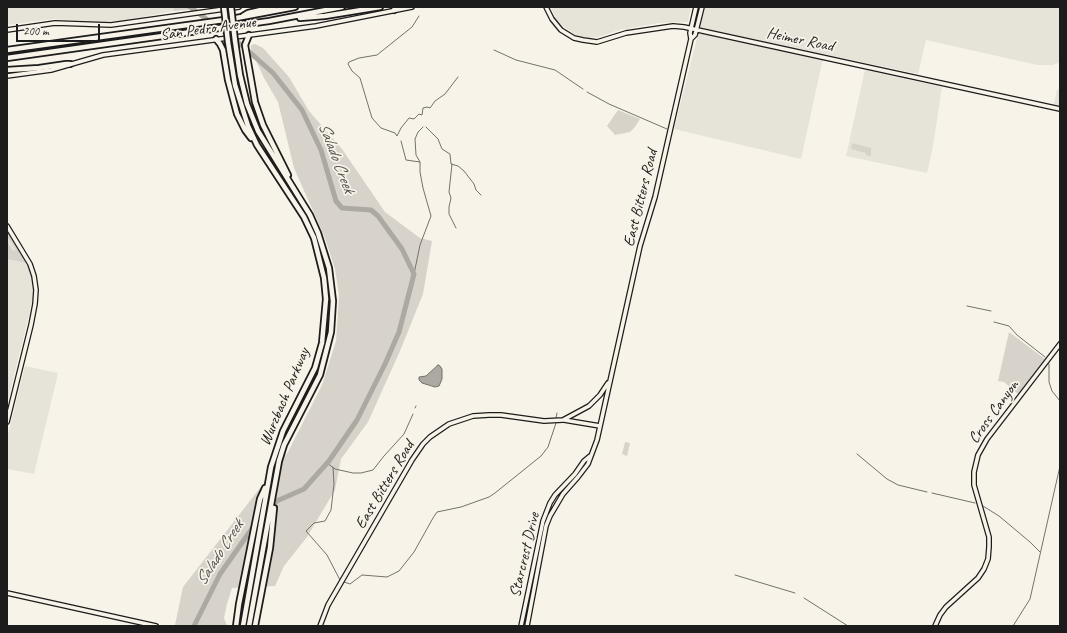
<!DOCTYPE html>
<html>
<head>
<meta charset="utf-8">
<style>
  body { margin:0 }
  #map { position:relative; width:1067px; height:633px; overflow:hidden; background:#f7f3e8; font-family:Caveat,sans-serif }
  canvas { display:block }
  .frame { position:absolute; inset:0; border:8px solid #1c1c1c; pointer-events:none }
  .scale { position:absolute; left:16px; top:24px; width:84px; height:18px; box-sizing:border-box; border:2px solid #1c1c1c; border-top:0; padding-left:5px; font-size:12px; line-height:14px; white-space:nowrap; color:#1c1c1c; -webkit-text-stroke:3px #f7f3e8; paint-order:stroke }
</style>
</head>
<body>
<div id="map">
<canvas width="1067" height="633"></canvas>
<div class="frame"></div>
<div class="scale">200 m</div>
</div>
<script>
const c = document.querySelector('canvas').getContext('2d');
c.lineJoin = 'round';
function fillPath(path, color) {
  c.fillStyle = color;
  c.fill(path, 'evenodd');
}
function poly(rows) {
  const path = new Path2D();
  for (const r of rows) {
    path.moveTo(r[0], r[1]);
    for (let i = 2; i < r.length; i += 2) path.lineTo(r[i], r[i + 1]);
  }
  return path;
}
function strokePath(path, color, width, dash) {
  c.strokeStyle = color;
  c.lineWidth = width;
  c.lineCap = dash ? 'butt' : 'round';
  c.setLineDash(dash || []);
  c.stroke(path);
}
function write(font, color, halo, rows, align = 'center') {
  c.font = font + ' Caveat,sans-serif';
  c.lineWidth = 3.5;
  c.setLineDash([]);
  c.textBaseline = 'middle';
  c.strokeStyle = halo;
  c.fillStyle = color;
  for (const [text, x, y, turn = 0] of rows) {
    c.save();
    c.translate(x, y);
    c.rotate((+turn || 0) * Math.PI / 180);
    c.textAlign = isNaN(turn) ? turn : align;
    if (halo) c.strokeText(text, 0, 0);
    c.fillText(text, 0, 0);
    c.restore();
  }
}
const built = poly([
  [7,7,173,7,174,11,122,21,104,22,53,19,7,25],
  [551,7,691,7,688,22,659,23,619,30,602,36,589,38,574,34,564,27,556,20],
  [705,7,1060,7,1060,62,1053,65,1037,65,926,40,918,74,824,54,801,159,674,129],
  [865,70,942,87,933,146,927,173,846,156],
  [1057,89,1060,90,1060,106,1054,104],
  [7,231,30,271,33,285,33,299,7,404],
  [25,366,58,373,34,474,7,469,7,438]
]);
const green = poly([
  [173,7,197,7,196,9,174,11],
  [255,44,263,48,289,77,309,111,342,149,385,212,420,238,432,241,423,294,400,351,368,422,341,459,335,490,307,537,284,566,275,586,232,588,227,604,224,618,227,626,182,626,175,625,183,587,288,452,322,385,336,341,339,295,335,269,325,238,294,168,278,102,264,78,251,50,251,45],
  [618,110,640,119,635,127,630,132,615,135,607,126],
  [852,143,871,148,871,156,866,155,866,153,851,149],
  [7,231,27,263,7,259,7,241,13,251,16,250,7,236],
  [1009,332,1045,359,1018,394,1004,382,998,381],
  [625,442,630,443,627,456,622,454]
]);
const water = poly([
  [438,365,440,366,442,369,442,379,439,386,435,387,422,383,419,380,419,377,426,376,438,365]
]);
const stream = poly([
  [419,16,412,27,377,55,359,58,349,62,348,64,352,71,360,78,372,118,381,128,395,133,397,136,401,128,409,118,414,119,419,114,422,115,423,108,427,107,430,108,435,101,445,94,458,77],
  [494,50,516,60,555,70,583,89],
  [587,92,609,104,667,129],
  [426,127,438,139,442,149,450,154,451,164,458,166,464,171,474,184,476,190,481,195],
  [401,141,406,160,420,162,420,172,423,188,431,216,420,245,414,274],
  [420,162,416,155,415,139,418,132,423,127],
  [452,164,449,192,451,198,449,207,449,214,456,228],
  [967,306,991,311],
  [994,322,1009,326,1017,335,1045,357],
  [1049,364,1049,382,1052,391,1060,401],
  [415,408,416,406],
  [556,418,557,413],
  [857,454,887,479,898,485,927,492],
  [327,463,335,469,353,473,361,473,373,470,384,456,404,434,413,414],
  [333,467,334,484,331,510,325,521,314,523,306,531,327,555,340,580],
  [932,493,975,503],
  [983,506,999,516,1030,542,1040,552],
  [735,575,795,593],
  [344,582,350,584,362,575,387,577,399,571,414,552,433,518,437,512,461,507,489,497,495,493,541,456,548,447,556,423],
  [804,598,848,626],
  [1013,626,1030,599,1060,466]
]);
const river = poly([
  [190,7,238,42,273,73,302,110,321,150,336,201,342,208,371,210,378,216,402,249,414,274,399,332,385,364,357,420,329,461,304,489,279,500],
  [194,626,220,574,265,510,277,501]
]);
const secondary = poly([
  [546,7,552,19,561,30,574,38,583,40,597,42,626,33,673,26,684,27,1060,109],
  [7,30,55,23,111,25,239,7],
  [691,39,695,35,702,7],
  [7,76,51,70,103,55,316,26,412,7],
  [7,226,30,264,34,276,36,290,35,304,31,325,7,422],
  [564,420,600,426],
  [7,593,156,626],
  [320,626,328,605,412,460,423,444,430,437,449,424,473,416,489,415,501,415,544,421,563,420,589,406,600,395,608,383],
  [521,626,543,521,550,503,555,495,575,474,584,461,590,456],
  [527,626,546,526,550,516,563,494,578,477,588,464,597,440,640,246,655,197,691,39,690,33,696,7],
  [935,626,940,615,946,607,978,578,984,569,988,559,989,547,989,537,974,485,974,472,978,455,987,439,1060,344]
]);
const highway = poly([
  [394,10,399,7],
  [243,16,248,13,274,7],
  [300,18,325,16,380,7],
  [249,35,245,45,255,102,263,125,288,175],
  [216,39,220,44,223,50,228,80,237,114,245,130,251,138],
  [235,41,240,75,247,104,258,131,310,215,318,233,329,268,333,301,331,332,320,375,284,445,279,461,249,626],
  [228,42,235,85,248,126,257,145,304,217,314,238,324,278,326,299,322,343,315,368,283,431,271,467,243,626],
  [7,50,231,19,295,7],
  [7,58,269,21,342,7],
  [7,70,39,68,66,64,70,64],
  [236,626,239,604,260,499,265,488],
  [255,626,270,548,274,508]
]);
const highwayBridge = poly([
  [224,7,228,42],
  [231,7,235,41]
]);
const streetNames = [
  ["San Pedro Avenue",208,29,-8],
  ["Heimer Road",800,40,12],
  ["East Bitters Road",641,198,-76],
  ["Wurzbach Parkway",285,397,-67],
  ["Cross Canyon",994,412,-54],
  ["East Bitters Road",385,485,-59],
  ["Starcrest Drive",525,555,-77]
];
const waterNames = [
  ["Salado Creek",336,158,69],
  ["Salado Creek",220,553,-57]
];
fillPath(built, '#e6e3d9');
fillPath(green, '#d7d3cb');
fillPath(water, '#aca9a2');
strokePath(water, '#72716c', 1);
strokePath(stream, '#72716c', 1);
strokePath(river, '#aca9a2', 5);
strokePath(secondary, '#1c1c1c', 6);
strokePath(highway, '#1c1c1c', 8);
strokePath(secondary, '#f7f3e8', 3.5);
strokePath(highway, '#f7f3e8', 4.5);
strokePath(highwayBridge, '#1c1c1c', 8, []);
strokePath(highwayBridge, '#f7f3e8', 4.5);
write('16px', '#1c1c1c', '#f7f3e8', streetNames);
write('italic 17px', '#565452', '#f7f3e8', waterNames);
</script>
</body>
</html>
